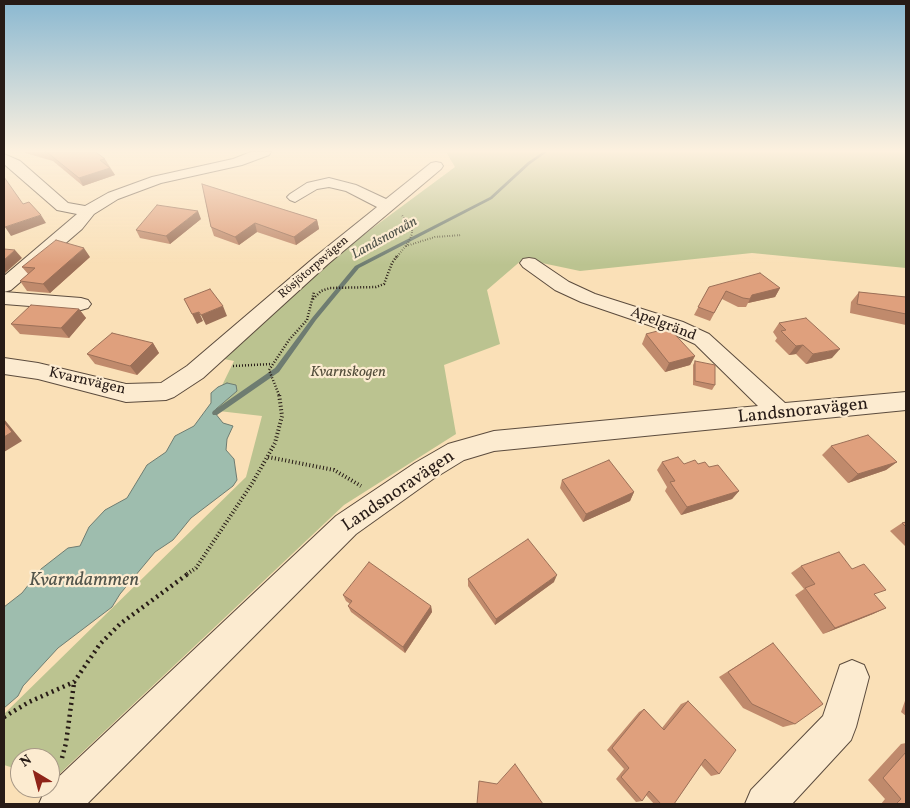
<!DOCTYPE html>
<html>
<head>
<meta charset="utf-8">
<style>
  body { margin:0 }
  #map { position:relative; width:910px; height:808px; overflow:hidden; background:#fae0b7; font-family:Vollkorn,serif }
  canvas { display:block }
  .frame { position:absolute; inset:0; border:5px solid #271b16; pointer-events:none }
  .north { position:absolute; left:10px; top:748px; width:50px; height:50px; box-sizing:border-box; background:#fcebd0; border:1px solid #a79886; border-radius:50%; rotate:323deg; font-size:14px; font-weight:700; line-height:20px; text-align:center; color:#271b16 }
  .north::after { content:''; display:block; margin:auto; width:18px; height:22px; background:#8f2418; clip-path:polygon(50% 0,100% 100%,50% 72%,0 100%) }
</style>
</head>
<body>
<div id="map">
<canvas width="910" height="808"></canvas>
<div class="frame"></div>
<div class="north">N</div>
</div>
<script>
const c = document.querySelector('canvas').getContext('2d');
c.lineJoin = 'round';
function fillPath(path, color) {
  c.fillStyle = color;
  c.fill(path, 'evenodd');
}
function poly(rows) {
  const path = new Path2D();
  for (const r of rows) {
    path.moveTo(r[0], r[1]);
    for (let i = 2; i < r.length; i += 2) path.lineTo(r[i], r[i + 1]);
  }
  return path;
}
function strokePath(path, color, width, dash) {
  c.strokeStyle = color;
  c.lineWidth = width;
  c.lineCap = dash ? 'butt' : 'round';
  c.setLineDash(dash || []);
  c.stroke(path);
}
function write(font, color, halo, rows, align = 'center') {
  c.font = font + ' Vollkorn,serif';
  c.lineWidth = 4.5;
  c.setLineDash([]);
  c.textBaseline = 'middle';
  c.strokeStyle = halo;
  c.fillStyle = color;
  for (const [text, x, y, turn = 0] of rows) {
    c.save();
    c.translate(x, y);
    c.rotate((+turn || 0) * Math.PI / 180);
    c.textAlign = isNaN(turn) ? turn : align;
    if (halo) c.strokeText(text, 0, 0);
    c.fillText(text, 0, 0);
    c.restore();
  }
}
const green = poly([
  [446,152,906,152,906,268,752,253,580,271,523,259,487,290,500,344,444,365,456,434,344,505,53,780,50,779,50,758,20,758,20,770,4,765,4,714,246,477,262,416,210,410,234,361,219,358,293,287,455,167]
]);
const water = poly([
  [227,383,236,385,237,391,216,409,215,413,223,423,233,426,227,439,226,450,234,459,237,480,233,486,191,518,173,540,155,552,120,594,112,607,58,648,23,686,18,696,4,708,4,607,22,593,41,569,68,548,80,546,89,527,105,510,127,498,147,465,166,452,175,436,194,426,211,403,211,393,218,387,227,383]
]);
const stream = poly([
  [543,152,547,152,530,164,492,199,359,268,316,320,279,372,217,415,213,415,212,413,213,411,275,368,312,318,355,266,490,197,528,162,543,152]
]);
const pathFar3 = poly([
  [406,246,435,237,462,235],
  [396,258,408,243,412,234,412,230,402,215]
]);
const pathFar2 = poly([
  [313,299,321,291,330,288,376,287,384,284,392,263,397,256],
  [233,366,272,364],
  [279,395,269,370,289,340,307,320,314,292]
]);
const pathFar1 = poly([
  [268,457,334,470,361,486],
  [187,574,196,568,253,482,275,443,282,416,279,394]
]);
const path = poly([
  [4,717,29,702,74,682,100,644,120,624,189,573],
  [62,758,66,743,74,683]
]);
const minor = poly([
  [251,152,271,152,269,155,242,165,161,183,118,199,94,214,82,229,11,290,4,292,4,276,77,214,57,210,4,164,4,154,20,161,68,203,85,206,108,193,152,177,233,159,251,152],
  [436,162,441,163,443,166,441,169,328,264,203,378,174,397,166,400,126,402,38,379,4,374,4,358,38,363,126,384,161,383,187,366,316,256,377,207,346,191,329,187,317,189,295,202,290,200,287,197,290,194,307,183,329,178,356,185,386,199,431,163,436,162],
  [529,258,535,259,569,282,595,294,683,322,709,334,785,403,906,392,906,410,494,451,464,460,433,479,356,534,87,804,39,804,45,790,50,788,50,785,336,516,415,463,448,444,494,431,758,406,695,344,669,332,581,302,555,290,523,267,520,263,523,259,529,258],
  [4,292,81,298,88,300,91,304,88,308,81,310,4,304,4,292],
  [852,660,864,665,869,677,856,727,851,740,792,804,745,804,751,790,823,716,840,665,852,660]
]);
const wall = poly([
  [24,152,96,152,105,159,115,175,83,186,53,161,25,153],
  [202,184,317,220,319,229,296,245,257,232,239,245,214,236,211,227],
  [201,219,170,244,140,238,136,230],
  [90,257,50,293,27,291,20,281,28,274,22,267],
  [709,287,780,288,775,297,748,303,746,307,738,307,722,299,710,321,694,315],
  [859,292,906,297,906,325,850,313,851,302],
  [79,309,86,318,69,338,20,334,11,324],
  [779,323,832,358,806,364,796,354,789,355,775,341,777,338,773,332],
  [646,334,695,356,690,365,665,372,642,344],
  [153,343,159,353,137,375,95,364,87,354],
  [695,361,715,385,712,390,693,385,693,365],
  [831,446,897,462,886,470,848,483,822,455],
  [662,462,684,464,698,464,709,467,739,491,732,499,681,515,665,491,667,487,657,470],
  [562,480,634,492,630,501,583,522,560,488],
  [906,522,906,547,890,531,902,523],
  [801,566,875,595,886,608,873,614,823,634,795,595,804,589,791,573],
  [468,579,554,582,495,625,468,586],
  [343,595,431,606,432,612,405,653,351,612,348,606,350,604,346,601],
  [773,643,795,724,783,727,743,708,719,677],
  [906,698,906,716,901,712],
  [688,701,719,774,711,776,701,765,674,804,654,804,646,795,642,801,636,802,616,779,624,769,607,750,639,712,644,709,662,728,681,704],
  [906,743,906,804,881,804,885,799,868,780,901,744]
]);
const shadedWall = poly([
  [110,168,115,175,83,186,79,178],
  [198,211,201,219,170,244,166,236],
  [41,215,46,223,11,236,5,227],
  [317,220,319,229,296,245,294,237],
  [255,223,257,232,239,245,235,237],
  [84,248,90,257,50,293,43,284],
  [15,250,22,258,4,274,4,260],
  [780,288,775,297,748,303,752,295],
  [223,306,227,316,206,325,201,315],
  [79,309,86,318,69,338,61,328],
  [199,312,203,321,197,324,192,314],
  [153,343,159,353,137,375,130,366],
  [803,345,796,354,789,355,796,346],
  [840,349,832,358,806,364,813,354],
  [695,356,690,365,665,372,669,363],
  [4,419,22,441,4,452],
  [897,462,886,470,848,483,858,474],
  [739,491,732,499,681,515,687,507],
  [634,492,630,501,583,522,586,514],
  [557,575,554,582,495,625,496,619],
  [431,606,432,612,405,653,403,647],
  [886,608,873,614,823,634,835,628]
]);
const building = poly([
  [44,152,96,152,105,159,100,160,110,168,79,178,48,153,44,152],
  [4,177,23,204,29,202,41,215,5,227,4,226,4,177],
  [202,184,317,220,294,237,255,223,235,237,211,227,202,184],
  [157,205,198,211,166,236,136,230,157,205],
  [56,240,84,248,43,284,20,281,35,268,22,267,56,240],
  [4,249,15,250,4,260,4,249],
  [760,273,780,288,752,295,750,299,743,298,726,291,714,313,698,307,709,287,760,273],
  [210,289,223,306,201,315,199,312,192,314,184,299,210,289],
  [859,292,906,297,906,314,857,304,859,292],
  [31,305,79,309,61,328,11,324,31,305],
  [806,318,840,349,813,354,803,345,796,346,781,331,786,330,779,323,806,318],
  [669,328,695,356,669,363,646,334,669,328],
  [112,333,153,343,130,366,87,354,112,333],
  [695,361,715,365,715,385,695,381,695,361],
  [4,422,12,432,4,437,4,422],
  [868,435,897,462,858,474,831,446,868,435],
  [678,457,684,464,695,460,698,464,705,462,709,467,718,465,739,491,687,507,670,482,675,481,662,462,678,457],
  [609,460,634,492,586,514,562,480,609,460],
  [906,522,906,527,902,523,906,522],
  [528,539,557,575,496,619,468,579,528,539],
  [839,552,852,569,864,564,886,590,874,594,886,608,835,628,805,588,815,584,801,566,839,552],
  [369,562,431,606,403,647,348,606,352,601,343,595,369,562],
  [773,643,823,704,795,724,752,704,728,672,773,643],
  [688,701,736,750,719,774,705,759,674,804,661,804,649,791,642,801,621,777,629,768,612,748,644,709,664,730,688,701],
  [906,752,906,804,896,804,901,799,883,778,906,752],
  [515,764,543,804,477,804,479,781,497,784,515,764]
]);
const farStreetnames = [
  ["Rösjötorpsvägen",314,268,-41]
];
const farWaternames = [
  ["Landsnoraån",385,239,-29]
];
const streetNames = [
  ["Apelgränd",663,325,21],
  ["Kvarnvägen",87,382,13]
];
const parkNames = [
  ["Kvarnskogen",348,373]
];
const nearStreetnames = [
  ["Landsnoravägen",803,412,-6],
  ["Landsnoravägen",399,492,-34]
];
const nearWaternames = [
  ["Kvarndammen",84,582]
];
fillPath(green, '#bbc390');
fillPath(water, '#9ebdae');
strokePath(water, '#6e7c71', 1);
fillPath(stream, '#6e7c71');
strokePath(minor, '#5c4c3e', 2);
strokePath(pathFar3, '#271b16', 2, [0.5, 2]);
strokePath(pathFar2, '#271b16', 2.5, [1, 2]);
strokePath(pathFar1, '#271b16', 4, [1, 2.5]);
strokePath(path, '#271b16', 4.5, [2, 4]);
fillPath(minor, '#fcebd0');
fillPath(wall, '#c08a6c');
fillPath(shadedWall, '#9c7058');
fillPath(building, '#dfa07d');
strokePath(building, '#9c7058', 1);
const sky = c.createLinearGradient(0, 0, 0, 265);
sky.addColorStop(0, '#8ab8d1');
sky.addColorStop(0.57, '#fdf1df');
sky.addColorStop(1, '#fdf1df00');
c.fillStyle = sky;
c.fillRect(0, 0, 910, 265);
write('12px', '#271b16', '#fcebd0', farStreetnames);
write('italic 14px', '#51544b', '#fcebd0', farWaternames);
write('15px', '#271b16', '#fcebd0', streetNames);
write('italic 15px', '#534d3b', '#fcebd0', parkNames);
write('18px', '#271b16', '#fcebd0', nearStreetnames);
write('italic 19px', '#51544b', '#fcebd0', nearWaternames);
</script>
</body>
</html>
